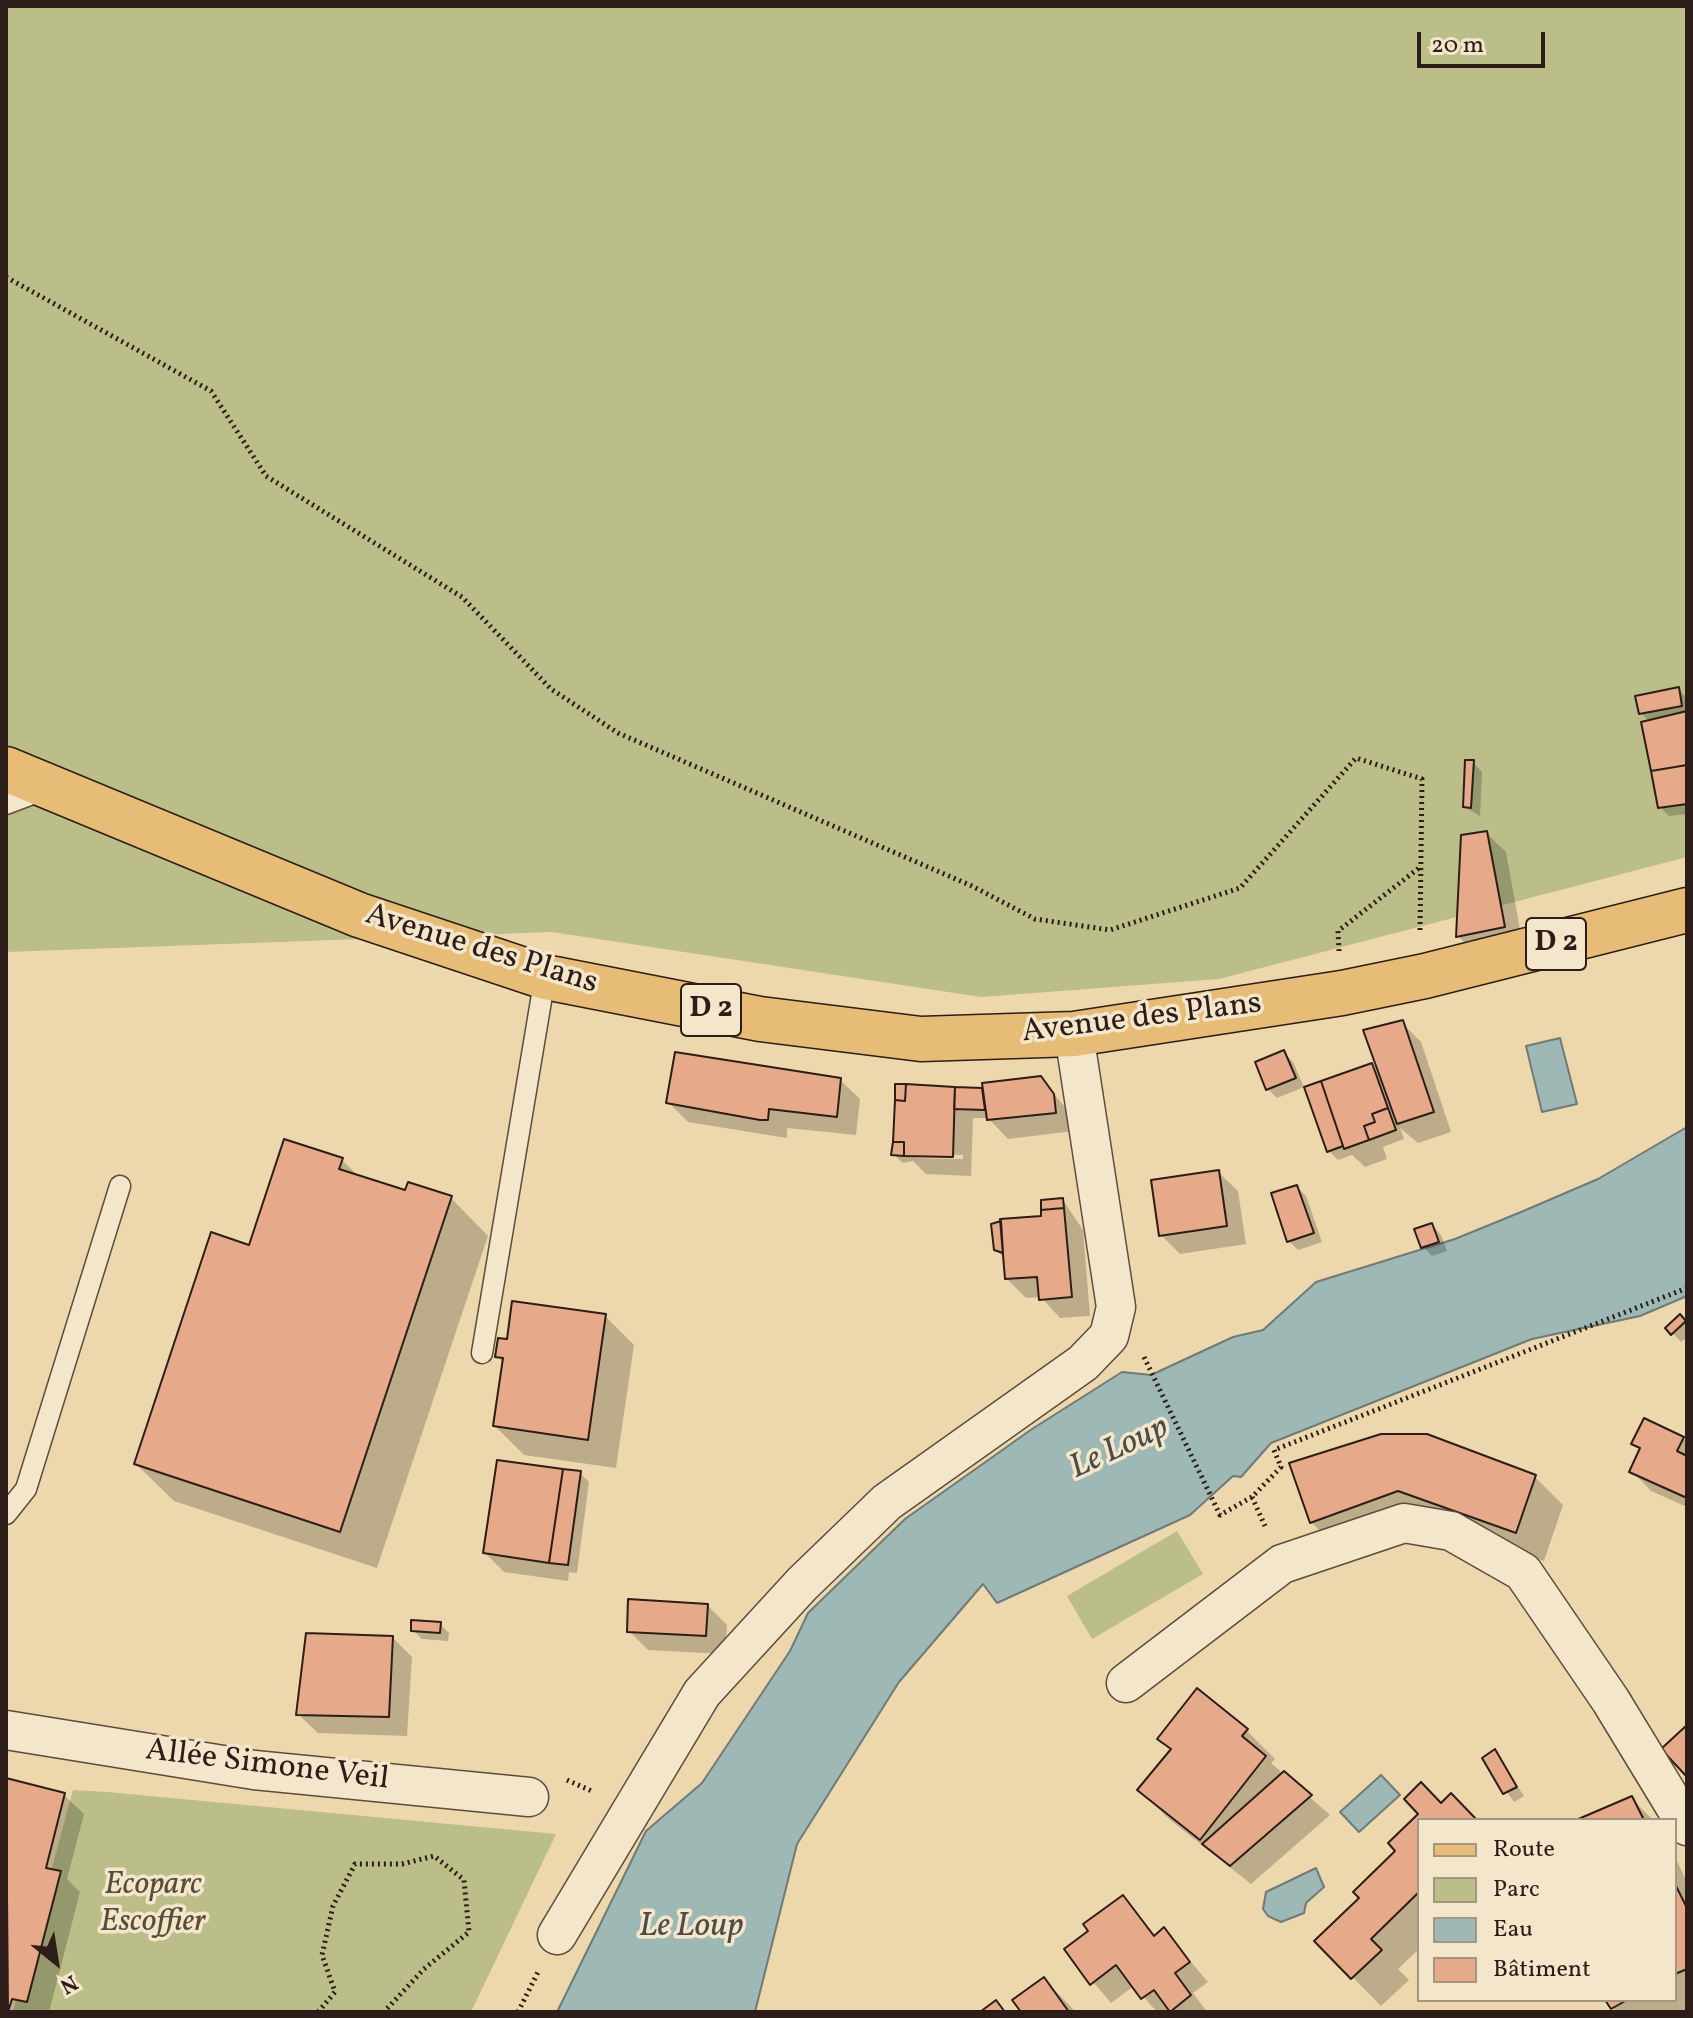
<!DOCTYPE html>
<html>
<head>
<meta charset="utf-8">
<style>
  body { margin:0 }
  #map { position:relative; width:1693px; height:2018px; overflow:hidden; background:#edd8ad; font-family:Vollkorn,serif }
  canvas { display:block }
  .frame { position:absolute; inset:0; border:8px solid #2c1d18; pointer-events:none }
  .legend { position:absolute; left:1417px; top:1818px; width:260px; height:184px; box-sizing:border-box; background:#f3e6ca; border:2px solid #a39683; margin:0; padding:10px 14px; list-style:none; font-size:24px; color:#2c1d18 }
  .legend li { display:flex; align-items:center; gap:16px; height:40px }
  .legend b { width:40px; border:2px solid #a39683 }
  .north { position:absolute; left:16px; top:1922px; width:80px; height:80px; -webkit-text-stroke:6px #f3e6ca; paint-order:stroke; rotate:150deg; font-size:22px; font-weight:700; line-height:32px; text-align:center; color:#2c1d18 }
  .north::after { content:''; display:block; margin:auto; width:28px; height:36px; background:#2c1d18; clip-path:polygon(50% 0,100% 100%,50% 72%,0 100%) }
  .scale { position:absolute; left:1417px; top:32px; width:128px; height:36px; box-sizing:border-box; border:4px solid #2c1d18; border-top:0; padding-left:10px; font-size:24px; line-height:28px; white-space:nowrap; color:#2c1d18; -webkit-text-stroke:6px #f3e6ca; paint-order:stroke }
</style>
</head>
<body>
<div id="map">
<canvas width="1693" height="2018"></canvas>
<div class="frame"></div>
<ul class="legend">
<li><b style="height:10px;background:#e6bc76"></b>Route</li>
<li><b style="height:22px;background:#bbbe88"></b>Parc</li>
<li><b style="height:22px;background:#9db8b5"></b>Eau</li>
<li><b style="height:22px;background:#e6a98a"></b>Bâtiment</li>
</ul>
<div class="north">N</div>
<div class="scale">20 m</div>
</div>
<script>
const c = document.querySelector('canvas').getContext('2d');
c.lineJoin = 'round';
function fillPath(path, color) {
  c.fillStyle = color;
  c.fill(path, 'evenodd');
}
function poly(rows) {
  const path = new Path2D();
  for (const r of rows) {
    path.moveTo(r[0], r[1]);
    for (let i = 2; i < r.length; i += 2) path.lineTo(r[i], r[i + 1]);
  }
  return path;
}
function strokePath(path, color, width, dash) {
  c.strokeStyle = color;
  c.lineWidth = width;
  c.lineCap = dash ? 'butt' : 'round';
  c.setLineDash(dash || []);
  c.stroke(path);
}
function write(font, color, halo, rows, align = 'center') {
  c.font = font + ' Vollkorn,serif';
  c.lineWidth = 7;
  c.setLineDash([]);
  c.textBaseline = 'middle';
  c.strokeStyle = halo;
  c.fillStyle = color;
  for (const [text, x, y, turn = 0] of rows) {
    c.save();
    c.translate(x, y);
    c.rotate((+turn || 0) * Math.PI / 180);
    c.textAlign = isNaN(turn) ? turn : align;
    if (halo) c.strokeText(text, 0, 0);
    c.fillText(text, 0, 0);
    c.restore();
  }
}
const green = poly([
  [6,6,1687,6,1687,857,1219,979,981,997,552,932,6,952],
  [1177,1531,1203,1574,1092,1639,1067,1596],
  [73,1790,107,1792,556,1834,471,2012,13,2012]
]);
const water = poly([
  [1560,1038,1577,1104,1542,1112,1526,1046,1560,1038],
  [1687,1127,1687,1296,1640,1316,1532,1339,1271,1443,1241,1477,1233,1476,1190,1515,997,1603,983,1584,899,1682,797,1844,755,2012,557,2012,646,1831,702,1783,790,1651,808,1613,905,1519,1032,1429,1122,1372,1151,1375,1233,1337,1263,1330,1316,1282,1455,1239,1521,1212,1598,1179,1687,1127],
  [1381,1775,1400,1795,1359,1832,1340,1812,1381,1775],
  [1316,1868,1324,1887,1306,1903,1304,1913,1281,1922,1268,1916,1263,1909,1266,1892,1316,1868]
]);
const shadow = poly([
  [1678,689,1687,698,1687,814,1669,816,1660,807,1650,722,1641,713],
  [1473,762,1482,772,1480,816,1465,807],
  [1486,833,1506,852,1523,946,1477,955,1458,936],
  [1402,1023,1421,1042,1451,1132,1418,1143,1400,1128,1404,1139,1383,1147,1387,1159,1365,1167,1352,1155,1338,1160,1329,1151,1372,1065,1382,1075],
  [1284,1053,1293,1062,1304,1087,1277,1098,1268,1089],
  [1040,1078,1072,1115,1074,1131,1008,1139,988,1118,973,1118,971,1176,926,1174,913,1161,903,1163,893,1154,895,1142,981,1090,985,1094],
  [913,1154,963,1155,963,1159,917,1158],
  [840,1080,860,1099,856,1135,787,1128,787,1138,688,1122,668,1102],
  [342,1160,359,1177,406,1193,451,1198,488,1236,377,1568,174,1501,136,1464,250,1247],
  [1218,1172,1238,1191,1246,1244,1180,1254,1161,1235],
  [1297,1187,1306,1196,1322,1242,1298,1250,1289,1241],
  [1063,1200,1083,1230,1090,1316,1060,1318,1041,1297,1026,1298,1007,1279,1005,1259,996,1249],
  [1432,1225,1441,1235,1447,1251,1432,1256,1423,1246],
  [605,1316,634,1345,616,1468,524,1455,495,1426,504,1363,497,1356,509,1341],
  [1680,1317,1687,1324,1687,1337,1681,1342,1668,1328],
  [1683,1438,1687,1443,1687,1507,1651,1491,1632,1471,1641,1451,1634,1444],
  [1292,1464,1535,1477,1563,1505,1544,1561,1428,1519,1340,1550,1311,1522],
  [580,1473,589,1482,577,1573,569,1572,568,1581,504,1572,485,1553],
  [708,1606,727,1625,725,1654,648,1650,629,1631],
  [440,1624,449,1633,448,1641,422,1639,413,1630],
  [393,1638,412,1657,407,1736,318,1733,298,1714],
  [1246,1730,1275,1759,1271,1763,1330,1815,1251,1884,1169,1819,1140,1790,1172,1751,1160,1738],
  [1494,1752,1524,1796,1514,1802,1484,1758],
  [6,1780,64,1795,84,1814,67,1879,80,1892,49,2012,6,2012],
  [1631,1798,1653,1820,1581,1820],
  [1441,1806,1475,1820,1419,1820,1419,1949,1398,1969,1409,1980,1381,2006,1317,1941,1362,1898,1421,1814],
  [1675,1857,1687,1882,1687,2012,1616,2012,1608,2000,1675,2000],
  [1122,1897,1156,1936,1164,1930,1208,1982,1193,1993,1207,2012,1157,2012,1134,1986,1111,2003,1066,1950,1091,1931],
  [1044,1979,1072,2008,1075,2012,1023,2012]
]);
const building = poly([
  [1679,687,1682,706,1639,714,1635,696,1679,687],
  [1687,711,1687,765,1651,771,1641,722,1687,711],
  [1465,760,1474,760,1471,808,1463,807,1465,760],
  [1687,765,1687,804,1658,808,1651,771,1687,765],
  [1487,831,1505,927,1456,937,1461,835,1487,831],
  [1403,1020,1434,1112,1397,1124,1363,1030,1403,1020],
  [1284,1050,1296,1078,1266,1090,1255,1062,1284,1050],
  [675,1052,841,1078,837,1117,769,1109,768,1120,760,1120,666,1103,675,1052],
  [1372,1063,1388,1108,1372,1114,1375,1122,1364,1126,1369,1140,1344,1149,1321,1081,1372,1063],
  [1041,1076,1054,1094,1056,1113,987,1120,982,1083,1041,1076],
  [1321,1081,1343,1146,1327,1152,1304,1087,1321,1081],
  [895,1084,906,1084,905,1101,895,1100,895,1084],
  [906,1084,955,1087,953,1157,904,1156,904,1142,893,1142,895,1100,905,1101,906,1084],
  [955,1087,982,1088,985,1110,954,1109,955,1087],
  [1388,1108,1396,1130,1369,1140,1364,1126,1375,1122,1372,1114,1388,1108],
  [284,1139,343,1158,339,1169,405,1190,408,1182,452,1196,340,1532,134,1464,211,1232,249,1245,284,1139],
  [893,1142,904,1142,904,1156,891,1155,893,1142],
  [1219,1170,1227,1226,1159,1236,1151,1180,1219,1170],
  [1297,1185,1314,1233,1287,1242,1271,1193,1297,1185],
  [1063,1198,1064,1208,1041,1210,1041,1200,1063,1198],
  [1064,1208,1072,1297,1039,1300,1037,1277,1005,1279,1000,1219,1041,1216,1041,1210,1064,1208],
  [1001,1221,1003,1253,994,1250,991,1224,1001,1221],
  [1432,1223,1439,1242,1421,1248,1414,1229,1432,1223],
  [512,1301,606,1314,588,1440,493,1426,503,1358,495,1357,498,1338,507,1339,512,1301],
  [1680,1314,1686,1321,1671,1335,1665,1328,1680,1314],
  [1644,1418,1684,1437,1677,1451,1687,1456,1687,1498,1629,1472,1640,1448,1631,1444,1644,1418],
  [1381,1434,1427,1434,1536,1475,1516,1533,1398,1491,1310,1523,1289,1463,1381,1434],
  [497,1460,563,1469,549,1563,483,1553,497,1460],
  [563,1469,581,1471,568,1565,549,1563,563,1469],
  [628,1599,708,1604,706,1636,627,1632,628,1599],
  [411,1620,441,1622,440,1633,411,1631,411,1620],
  [306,1633,393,1636,389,1717,296,1715,306,1633],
  [1197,1688,1248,1729,1242,1736,1266,1756,1200,1840,1137,1790,1171,1749,1157,1739,1197,1688],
  [1687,1725,1687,1777,1661,1749,1687,1725],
  [1495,1749,1517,1787,1503,1794,1482,1758,1495,1749],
  [1284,1771,1312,1795,1230,1866,1202,1844,1284,1771],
  [6,1778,65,1793,46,1868,61,1871,27,2002,12,1999,8,2012,6,1778],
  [1421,1782,1441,1803,1451,1793,1477,1820,1419,1820,1419,1892,1371,1939,1382,1950,1351,1979,1314,1941,1359,1898,1353,1892,1395,1851,1388,1843,1418,1814,1404,1799,1421,1782],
  [1632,1796,1644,1820,1576,1820,1632,1796],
  [1675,1884,1687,1908,1687,1969,1675,1974,1675,1884],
  [1123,1895,1154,1936,1164,1927,1190,1962,1175,1973,1191,1995,1170,2012,1154,1990,1141,1999,1116,1965,1090,1985,1064,1949,1088,1931,1083,1924,1123,1895],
  [1044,1977,1069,2012,1021,2012,1012,2000,1044,1977],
  [996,2000,1005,2012,980,2012,996,2000],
  [1605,2000,1627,2000,1611,2009,1605,2000]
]);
const path = poly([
  [6,277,211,391,266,476,462,597,551,689,618,733,972,886,1035,919,1110,930,1240,888,1356,758,1422,779,1420,932],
  [1339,951,1338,931,1419,868],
  [1144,1357,1220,1515,1252,1497,1281,1467,1274,1450,1687,1288],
  [1252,1497,1265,1526],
  [567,1780,594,1792],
  [318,2012,335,1992,322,1955,333,1906,355,1864,402,1864,434,1856,464,1880,469,1932,424,1969,384,2012],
  [518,2012,539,1970]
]);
const service = poly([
  [6,804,43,790],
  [482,1353,545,977],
  [6,1514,26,1489,120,1186]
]);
const minor = poly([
  [1126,1683,1282,1564,1404,1523,1451,1531,1523,1572,1611,1701,1687,1826],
  [6,1730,254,1770,529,1797],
  [557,1935,702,1693,802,1584,887,1502,1083,1363,1109,1336,1116,1307,1074,1034]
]);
const primary = poly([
  [6,769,359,915,545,977,760,1019,921,1039,1074,1034,1342,993,1425,976,1687,910]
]);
const shields = [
  [1556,944,60],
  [711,1010,60]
];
const shieldNames = [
  ["D 2",1556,944],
  ["D 2",711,1010]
];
const streetNames = [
  ["Avenue des Plans",481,951,17],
  ["Avenue des Plans",1142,1020,-7],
  ["Allée Simone Veil",267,1767,7]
];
const parkNames = [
  ["Ecoparc",153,1887],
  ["Escoffier",153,1924]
];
const waterNames = [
  ["Le Loup",1120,1450,-25],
  ["Le Loup",691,1929]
];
fillPath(green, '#bbbe88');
fillPath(water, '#9db8b5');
strokePath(water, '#707a76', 2);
fillPath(shadow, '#0003');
fillPath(building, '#e6a98a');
strokePath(building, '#2c1d18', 2);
strokePath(service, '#5c4c3d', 23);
strokePath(minor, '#5c4c3d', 41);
strokePath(primary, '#2c1d18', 47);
strokePath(path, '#2c1d18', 5, [2, 4]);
strokePath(service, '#f3e6ca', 20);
strokePath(minor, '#f3e6ca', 38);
strokePath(primary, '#e6bc76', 44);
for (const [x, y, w] of shields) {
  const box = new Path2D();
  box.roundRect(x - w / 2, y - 26, w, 52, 6);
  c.fillStyle = '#f3e6ca';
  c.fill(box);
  strokePath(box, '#2c1d18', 2);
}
write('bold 30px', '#2c1d18', null, shieldNames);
write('32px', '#2c1d18', '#f3e6ca', streetNames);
write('italic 32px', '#574d3a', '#f3e6ca', parkNames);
write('italic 34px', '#4e4c47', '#f3e6ca', waterNames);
</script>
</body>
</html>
